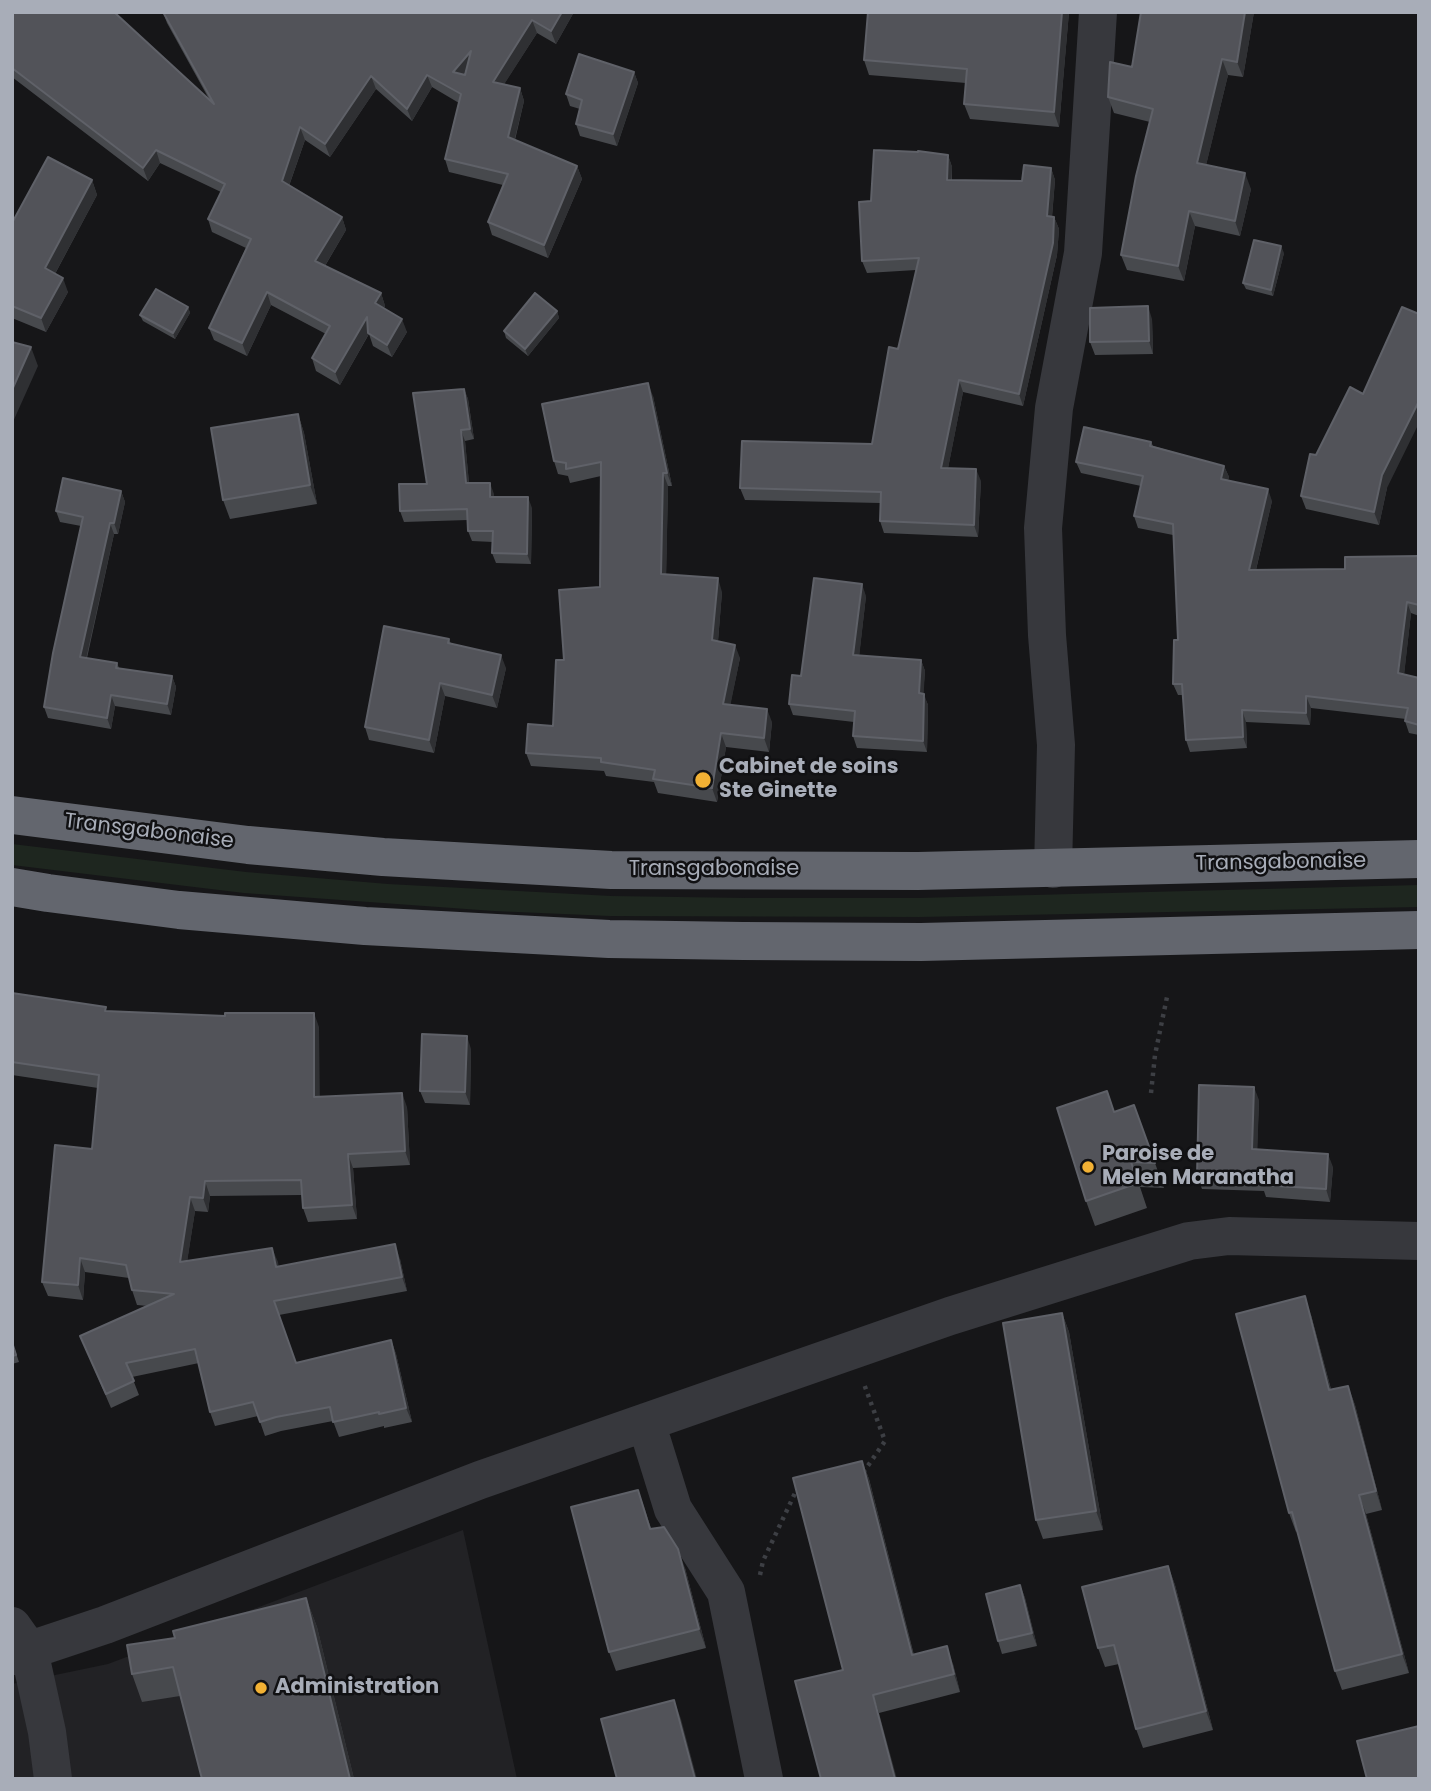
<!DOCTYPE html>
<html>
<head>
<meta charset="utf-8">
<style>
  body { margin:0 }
  #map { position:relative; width:1431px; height:1791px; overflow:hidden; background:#161618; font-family:Poppins,sans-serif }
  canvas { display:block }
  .frame { position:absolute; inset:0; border:14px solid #a8adb8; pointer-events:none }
</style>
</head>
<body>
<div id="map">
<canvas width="1431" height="1791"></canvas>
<div class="frame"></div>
</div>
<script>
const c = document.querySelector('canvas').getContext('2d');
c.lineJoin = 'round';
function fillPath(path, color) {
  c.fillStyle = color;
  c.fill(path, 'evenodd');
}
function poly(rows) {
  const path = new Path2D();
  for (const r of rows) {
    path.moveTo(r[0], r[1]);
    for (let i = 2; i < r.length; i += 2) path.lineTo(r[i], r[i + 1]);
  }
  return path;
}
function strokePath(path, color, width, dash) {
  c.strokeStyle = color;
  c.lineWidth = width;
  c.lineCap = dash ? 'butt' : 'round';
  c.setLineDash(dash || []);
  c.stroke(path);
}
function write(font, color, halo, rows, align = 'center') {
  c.font = font + ' Poppins,sans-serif';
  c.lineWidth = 5;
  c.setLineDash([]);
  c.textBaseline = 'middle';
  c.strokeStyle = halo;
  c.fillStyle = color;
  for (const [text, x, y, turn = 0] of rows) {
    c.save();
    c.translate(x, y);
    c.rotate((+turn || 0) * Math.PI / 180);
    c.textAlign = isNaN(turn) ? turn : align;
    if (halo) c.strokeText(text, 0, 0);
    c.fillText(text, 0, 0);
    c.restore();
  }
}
const built = poly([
  [463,1530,517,1779,12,1779,12,1684,108,1664]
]);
const green = poly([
  [12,844,246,872,388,884,611,896,746,898,918,898,1419,885,1419,907,919,917,610,916,494,911,244,893,12,865]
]);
const path = poly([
  [1151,1093,1155,1055,1167,997],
  [862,1471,865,1470,885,1441,864,1384],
  [760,1575,763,1561,796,1491,800,1490]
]);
const minor = poly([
  [1053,869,1056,745,1047,635,1043,528,1054,408,1083,253,1098,12],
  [646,1422,673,1509,726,1592,764,1779],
  [12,1626,29,1650,47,1732,53,1779],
  [12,1656,105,1625,480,1480,950,1316,1189,1241,1229,1236,1419,1241]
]);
const highway = poly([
  [12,815,248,845,383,857,611,870,918,871,1419,859],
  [12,887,48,893,179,910,365,926,609,939,743,941,921,942,1419,930]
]);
const wall = poly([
  [12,12,209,99,167,23,163,12,574,12,556,44,537,33,504,84,520,88,524,101,515,140,577,166,582,179,548,258,492,235,488,222,503,185,449,172,445,159,459,103,432,87,412,121,376,89,330,157,305,140,289,186,342,217,346,230,325,266,381,293,385,306,384,308,407,332,392,357,373,346,369,334,340,385,316,371,312,358,326,334,271,305,247,356,214,340,209,328,246,248,212,232,208,219,221,192,160,163,148,181,12,77],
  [1069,12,1059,127,970,119,964,104,966,83,869,75,864,60],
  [1141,12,1254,12,1243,77,1228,75,1206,165,1251,189,1240,236,1195,226,1184,281,1127,270,1121,255,1150,122,1114,113,1108,97,1132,67],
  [634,72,638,83,617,146,580,136,576,124,580,109,570,106,566,94],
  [948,155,952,167,952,180,1022,181,1051,168,1055,180,1052,217,1054,217,1059,229,1057,255,1023,406,963,392,948,468,981,481,978,537,884,533,880,521,880,503,745,500,740,488,872,444,898,349,916,270,867,273,862,261,871,201],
  [92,180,97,195,55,274,68,292,46,332,12,318,12,223],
  [1284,253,1273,296,1246,289,1243,283],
  [188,307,190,313,175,339,143,321,140,315],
  [557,311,559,318,528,356,506,338,504,331],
  [1152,319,1153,354,1095,355,1090,342],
  [464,389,468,399,474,439,465,441,469,483,494,494,494,497,532,508,531,564,496,563,492,553,493,542,472,541,468,531,468,520,404,522,400,511,427,484],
  [653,396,672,486,668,486,666,574,722,592,718,641,740,658,730,705,772,722,769,752,726,747,717,802,658,793,654,782,606,776,604,771,531,766,526,753,553,726,564,660,600,587,601,476,570,483,568,476,558,474,554,461],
  [298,414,304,433,317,504,230,519,223,500],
  [1151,442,1153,446,1224,466,1229,477,1228,480,1272,501,1256,570,1345,569,1419,556,1419,616,1411,613,1404,674,1419,678,1419,735,1409,733,1405,721,1406,719,1311,708,1310,725,1246,722,1247,748,1190,752,1186,740,1183,695,1178,695,1173,684,1178,640,1173,535,1138,528,1134,516,1141,486,1081,473,1076,462],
  [1387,488,1379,525,1306,509,1301,496],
  [121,491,125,502,118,534,114,534,87,658,117,663,119,668,172,676,176,687,171,715,115,706,111,729,48,718,44,707,81,526,60,522,56,511],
  [866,596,859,656,921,660,925,671,923,694,928,705,927,752,857,748,853,736,854,722,793,715,789,704,801,676],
  [449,639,451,644,506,668,497,708,445,696,434,753,369,740,365,727],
  [12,993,107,1011,319,1027,319,1097,407,1107,410,1165,353,1168,357,1219,308,1222,303,1208,302,1195,210,1196,208,1212,195,1211,187,1261,278,1262,278,1267,400,1259,407,1291,279,1315,296,1363,391,1340,396,1354,412,1422,384,1428,384,1426,339,1437,333,1421,281,1431,265,1436,258,1416,215,1426,210,1412,199,1363,132,1377,139,1395,111,1408,80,1336,148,1306,137,1305,132,1290,129,1278,85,1272,83,1300,48,1296,42,1282,92,1149,98,1088,12,1075],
  [471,1049,470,1105,425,1103,420,1091],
  [1259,1100,1257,1149,1333,1167,1330,1202,1266,1197,1264,1191,1202,1189,1197,1176],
  [1134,1105,1164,1188,1140,1187,1147,1208,1095,1226,1086,1201,1114,1112],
  [1062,1313,1069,1332,1103,1530,1043,1539,1036,1520],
  [1311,1315,1331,1389,1348,1386,1355,1405,1382,1510,1366,1514,1409,1673,1342,1690,1335,1671,1297,1531,1296,1532,1289,1513],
  [12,1341,19,1362,12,1364],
  [862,1461,869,1479,914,1655,953,1664,960,1692,879,1713,843,1670],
  [638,1490,651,1528,685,1568,706,1648,616,1671,609,1652],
  [1168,1566,1175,1585,1213,1730,1143,1748,1136,1729,1119,1664,1105,1667,1098,1648],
  [1020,1585,1025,1598,1037,1646,1002,1654,998,1641],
  [306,1598,317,1627,354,1779,202,1779,180,1696,142,1702,132,1674,175,1638]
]);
const shadedWall = poly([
  [562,12,574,12,556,44,551,31],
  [1062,12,1069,12,1059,127,1054,112],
  [1245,12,1254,12,1243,77,1237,62],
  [532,20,537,33,498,94,493,82],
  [471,51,476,64,457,85,453,72],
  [1222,59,1228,75,1203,178,1197,163],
  [634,72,638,83,617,146,613,134],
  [427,75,432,87,412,121,407,109],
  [371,76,376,89,330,157,325,144],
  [520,88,524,101,512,150,508,137],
  [300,127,305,140,286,194,282,181],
  [156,150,160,163,148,181,143,168],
  [948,155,952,167,951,192,947,180],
  [577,166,582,179,548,258,544,245],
  [1051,168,1055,180,1051,227,1047,216],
  [1245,173,1251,189,1240,236,1235,221],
  [92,180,97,195,50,283,45,268],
  [1189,211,1195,226,1184,281,1178,266],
  [342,217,346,230,320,274,315,261],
  [1054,217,1059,229,1057,255,1023,406,1019,394],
  [1281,246,1284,253,1273,296,1271,290],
  [63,278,68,292,46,332,41,318],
  [267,292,271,305,247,356,242,343],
  [381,293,385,306,380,315,375,303],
  [1148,306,1152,319,1153,354,1149,341],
  [188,307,190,313,175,339,173,333],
  [557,311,559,318,528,356,525,349],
  [367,317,371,330,340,385,335,372],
  [402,319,407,332,392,357,387,345],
  [31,347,38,366,12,424,12,390],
  [959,380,963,392,946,479,941,468],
  [648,383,653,396,672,486,667,473],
  [464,389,468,399,474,439,470,429],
  [1419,401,1419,423,1387,488,1379,525,1374,512,1382,475],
  [298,414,304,433,317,504,310,485],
  [461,430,465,441,470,494,466,483],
  [1224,466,1229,477,1225,490,1221,479],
  [976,469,981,481,978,537,974,525],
  [663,473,668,486,666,587,661,574],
  [490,483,494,494,494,507,490,497],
  [1268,489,1272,501,1253,582,1249,570],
  [121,491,125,502,118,534,114,523],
  [528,497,532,508,531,564,527,554],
  [110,523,114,534,84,668,80,657],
  [718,578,722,592,717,653,712,640],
  [862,584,866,596,858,667,853,655],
  [1407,602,1411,613,1403,685,1398,673],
  [735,645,740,658,728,717,723,704],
  [501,655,506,668,497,708,492,695],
  [921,660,925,671,923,705,919,693],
  [172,676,176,687,171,715,167,704],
  [440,683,445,696,434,753,429,740],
  [924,694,928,705,927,752,923,741],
  [111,695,115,706,111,729,107,718],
  [1306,696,1311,708,1310,725,1306,713],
  [767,709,772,722,769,752,764,738],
  [1242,710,1246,722,1247,748,1243,737],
  [721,733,726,747,717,802,712,788],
  [314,1013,319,1027,320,1111,314,1097],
  [467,1036,471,1049,470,1105,465,1092],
  [1254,1087,1259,1100,1257,1162,1252,1149],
  [402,1093,407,1107,410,1165,405,1151],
  [348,1154,353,1168,357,1219,352,1205],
  [1328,1154,1333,1167,1330,1202,1326,1189],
  [205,1181,210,1196,208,1212,203,1198],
  [190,1197,195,1211,185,1276,180,1262],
  [395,1244,400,1259,407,1291,402,1277],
  [272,1248,278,1262,281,1281,276,1267],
  [80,1258,85,1272,83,1300,78,1285],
  [1305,1296,1311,1315,1336,1409,1329,1390],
  [1062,1313,1069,1332,1103,1530,1096,1511],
  [391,1340,396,1354,412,1422,406,1408],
  [1348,1386,1355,1405,1382,1510,1376,1491],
  [862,1461,869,1479,918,1673,912,1655],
  [638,1490,645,1509,656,1548,650,1529],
  [1359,1495,1366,1514,1409,1673,1402,1654],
  [678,1549,685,1568,706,1648,699,1629],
  [1168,1566,1175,1585,1213,1730,1206,1711],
  [1020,1585,1025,1598,1037,1646,1032,1633],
  [306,1598,317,1627,354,1779,350,1779],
  [947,1646,953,1664,960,1692,954,1674],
  [873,1695,879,1713,897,1779,895,1779],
  [674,1700,681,1719,697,1779,695,1779]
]);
const building = poly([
  [12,12,114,12,214,104,163,12,562,12,551,31,532,20,493,82,520,88,508,137,577,166,544,245,488,222,508,174,445,159,461,94,427,75,407,109,371,76,325,144,300,127,282,181,342,217,315,261,381,293,375,303,402,319,387,345,368,333,367,317,335,372,312,358,330,326,267,292,242,343,209,328,251,239,208,219,225,184,156,150,143,168,12,68,12,12],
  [471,51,465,75,453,72,471,51],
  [868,12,1062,12,1054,112,964,104,967,69,864,60,868,12],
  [1141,12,1245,12,1237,62,1222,59,1197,163,1245,173,1235,221,1189,211,1178,266,1121,255,1136,176,1153,109,1108,97,1110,62,1132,67,1141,12],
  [579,54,634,72,613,134,576,124,582,100,566,94,579,54],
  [874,150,918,152,918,151,948,155,947,180,1022,181,1024,165,1051,168,1047,216,1054,217,1053,243,1019,394,959,380,941,468,976,469,974,525,880,521,881,492,740,488,742,441,872,444,889,347,898,349,919,258,862,261,859,202,871,201,874,150],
  [48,157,92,180,45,268,63,278,41,318,12,306,12,223,48,157],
  [1254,240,1281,246,1271,290,1243,283,1254,240],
  [156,289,188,307,173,333,140,315,156,289],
  [535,293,557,311,525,349,504,331,535,293],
  [1148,306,1149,341,1090,342,1090,308,1148,306],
  [1402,307,1419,314,1419,401,1382,475,1374,512,1301,496,1310,454,1316,455,1350,387,1363,394,1402,307],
  [12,342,31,347,12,390,12,342],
  [648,383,667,473,663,473,661,574,718,578,712,640,735,645,723,704,767,709,764,738,721,733,712,788,653,779,655,770,601,762,601,758,526,753,528,724,553,726,556,660,564,660,559,590,600,587,601,462,566,469,566,463,554,461,542,404,648,383],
  [464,389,470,429,461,430,466,483,490,483,490,497,528,497,527,554,492,553,493,531,468,531,467,509,400,511,399,484,427,484,413,393,464,389],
  [298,414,310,485,223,500,211,428,298,414],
  [1084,427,1151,442,1150,446,1224,466,1221,479,1268,489,1249,570,1345,569,1345,557,1419,556,1419,605,1407,602,1398,673,1419,678,1419,725,1405,721,1408,708,1306,696,1306,713,1242,710,1243,737,1186,740,1182,684,1173,684,1174,640,1178,640,1173,524,1134,516,1143,476,1076,462,1084,427],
  [63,478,121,491,114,523,110,523,80,657,117,663,116,668,172,676,167,704,111,695,107,718,44,707,53,653,83,517,56,511,63,478],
  [814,578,862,584,853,655,921,660,919,693,924,694,923,741,853,736,855,711,789,704,792,675,801,676,814,578],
  [384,626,449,639,448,643,501,655,492,695,440,683,429,740,365,727,384,626],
  [12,993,106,1007,105,1011,225,1016,225,1013,314,1013,314,1097,402,1093,405,1151,348,1154,352,1205,303,1208,301,1180,205,1181,203,1198,190,1197,180,1262,272,1248,276,1267,395,1244,402,1277,274,1301,296,1363,391,1340,406,1408,379,1414,379,1412,333,1422,330,1407,276,1417,260,1422,253,1402,210,1412,195,1349,126,1363,134,1381,106,1394,80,1336,174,1294,132,1290,126,1265,80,1258,78,1285,42,1282,55,1145,92,1149,99,1075,12,1062,12,993],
  [422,1034,467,1036,465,1092,420,1091,422,1034],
  [1199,1085,1254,1087,1252,1149,1328,1154,1326,1189,1262,1185,1262,1179,1197,1176,1199,1085],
  [1107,1091,1114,1112,1134,1105,1155,1163,1131,1162,1138,1183,1086,1201,1057,1108,1107,1091],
  [1305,1296,1329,1390,1348,1386,1376,1491,1359,1495,1402,1654,1335,1671,1292,1512,1289,1513,1236,1314,1305,1296],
  [1062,1313,1096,1511,1036,1520,1003,1323,1062,1313],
  [12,1342,16,1355,12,1356,12,1342],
  [862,1461,912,1655,947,1646,954,1674,873,1695,895,1779,821,1779,795,1681,843,1670,793,1478,862,1461],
  [638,1490,650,1529,664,1527,678,1549,699,1629,609,1652,571,1507,638,1490],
  [1168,1566,1206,1711,1136,1729,1114,1645,1098,1648,1082,1587,1168,1566],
  [1020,1585,1032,1633,998,1641,986,1594,1020,1585],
  [306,1598,350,1779,202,1779,173,1667,132,1674,127,1645,175,1638,173,1631,306,1598],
  [674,1700,695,1779,617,1779,601,1719,674,1700],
  [1419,1726,1419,1779,1367,1779,1357,1741,1419,1726]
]);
const markers = [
  [703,780,9,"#f2b134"],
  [1088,1167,7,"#f2b134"],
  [261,1688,7,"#f2b134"]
];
const poiNames = [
  ["Cabinet de soins",719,768],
  ["Ste Ginette",719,792],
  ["Paroise de",1102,1155],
  ["Melen Maranatha",1102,1179],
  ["Administration",275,1688]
];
const streetNames = [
  ["Transgabonaise",149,832,7],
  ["Transgabonaise",1281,863,-1],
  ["Transgabonaise",714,870]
];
fillPath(built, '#222225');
fillPath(green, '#1e261f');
strokePath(path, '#3d3f44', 4.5, [3.5, 5]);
strokePath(minor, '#37383d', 38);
strokePath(highway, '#63666e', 38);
fillPath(wall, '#47494d');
fillPath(shadedWall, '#2f3033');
fillPath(building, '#525359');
strokePath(building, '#5f6168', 2);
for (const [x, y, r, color] of markers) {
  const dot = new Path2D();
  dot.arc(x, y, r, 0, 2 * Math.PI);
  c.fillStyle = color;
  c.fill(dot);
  strokePath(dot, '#111113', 2.5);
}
write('bold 21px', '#a8adb8', '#111113', poiNames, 'left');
write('21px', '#a8adb8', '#111113', streetNames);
</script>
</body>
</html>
